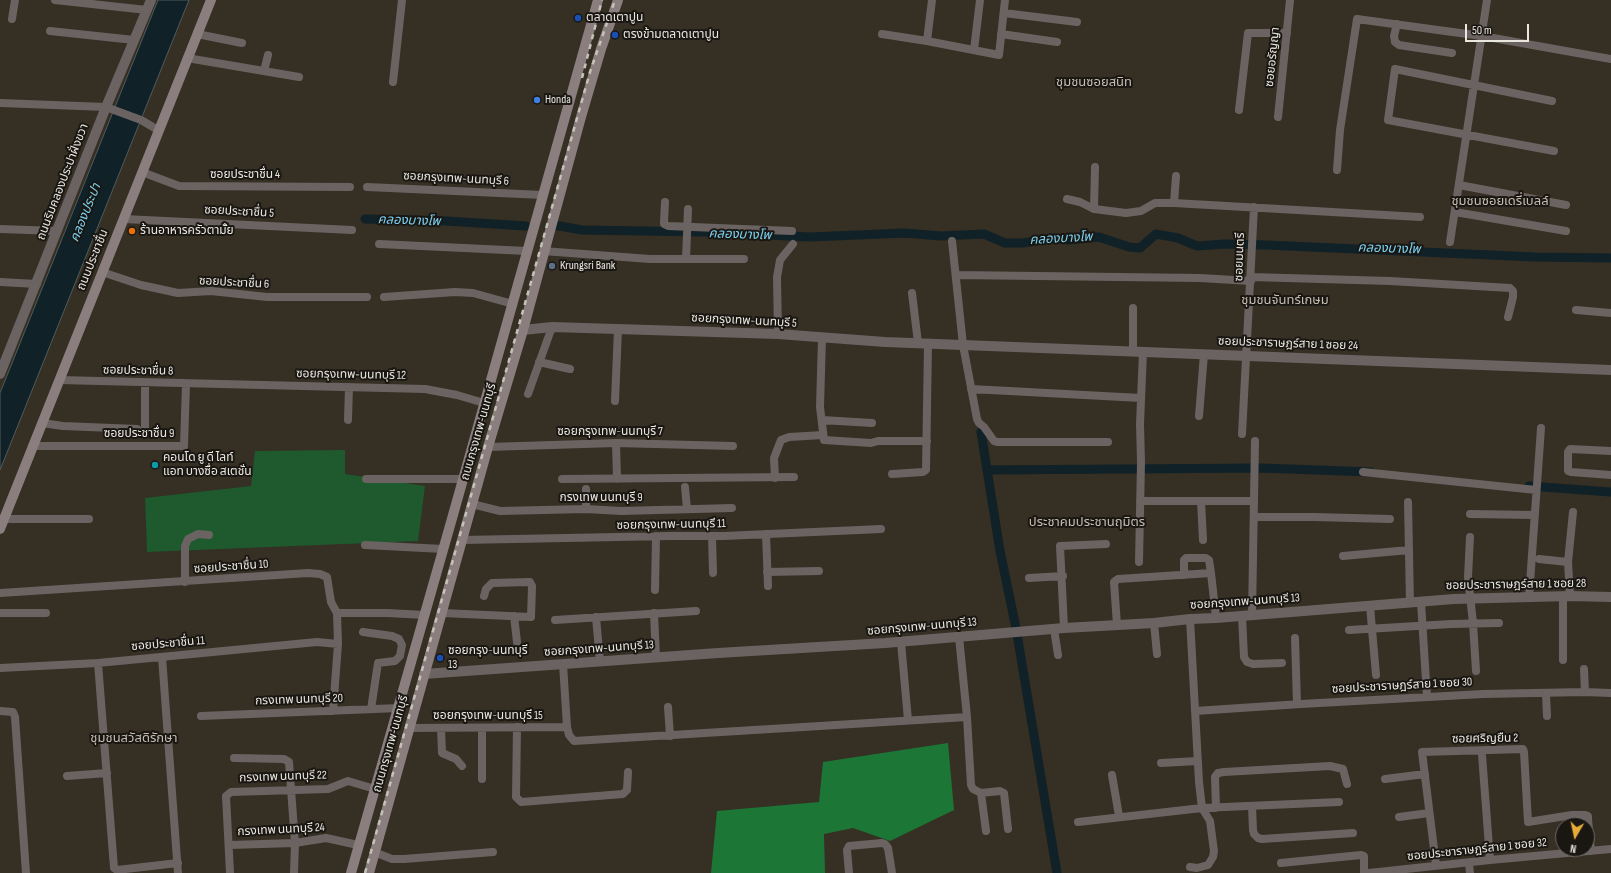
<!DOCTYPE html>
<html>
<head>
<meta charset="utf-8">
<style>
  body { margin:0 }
  #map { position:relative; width:1611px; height:873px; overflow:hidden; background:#352f24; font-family:"Sofia Sans Condensed",sans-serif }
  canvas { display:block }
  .north { position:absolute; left:1555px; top:817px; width:40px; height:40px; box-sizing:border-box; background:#1a1713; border:1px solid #6d6a65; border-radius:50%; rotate:189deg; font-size:11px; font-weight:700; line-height:16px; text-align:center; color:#eae7e0 }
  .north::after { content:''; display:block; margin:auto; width:14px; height:18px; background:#e7ac37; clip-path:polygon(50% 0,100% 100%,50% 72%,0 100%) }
  .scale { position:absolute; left:1465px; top:24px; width:64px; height:18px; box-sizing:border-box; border:2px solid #eae7e0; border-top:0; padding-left:5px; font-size:12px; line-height:14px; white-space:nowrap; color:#eae7e0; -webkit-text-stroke:3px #1a1713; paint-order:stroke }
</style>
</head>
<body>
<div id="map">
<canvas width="1611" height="873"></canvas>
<div class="north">N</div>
<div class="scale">50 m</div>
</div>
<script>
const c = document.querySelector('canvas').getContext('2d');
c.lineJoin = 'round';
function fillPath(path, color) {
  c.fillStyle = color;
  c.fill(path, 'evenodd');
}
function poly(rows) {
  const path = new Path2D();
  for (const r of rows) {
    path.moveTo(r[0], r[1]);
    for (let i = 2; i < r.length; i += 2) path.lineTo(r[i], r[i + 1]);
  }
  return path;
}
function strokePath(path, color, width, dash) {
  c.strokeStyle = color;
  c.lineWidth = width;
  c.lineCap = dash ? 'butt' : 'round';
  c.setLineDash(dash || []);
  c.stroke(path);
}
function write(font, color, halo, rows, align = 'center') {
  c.font = font + ' "Sofia Sans Condensed","Noto Sans Thai",sans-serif';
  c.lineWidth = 4;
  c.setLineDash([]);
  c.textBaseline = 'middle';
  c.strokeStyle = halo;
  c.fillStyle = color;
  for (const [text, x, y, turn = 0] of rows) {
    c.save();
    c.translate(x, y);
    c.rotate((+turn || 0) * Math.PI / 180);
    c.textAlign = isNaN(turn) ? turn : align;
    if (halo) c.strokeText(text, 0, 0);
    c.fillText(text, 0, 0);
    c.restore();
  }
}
const green = poly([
  [345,450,345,474,425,486,418,541,147,552,145,498,251,486,255,451]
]);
const forest = poly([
  [948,743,954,810,890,841,853,828,824,834,825,873,711,873,717,811,819,802,823,762]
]);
const water = poly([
  [158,0,189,0,0,470,0,393,158,0]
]);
const canal = poly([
  [365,219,446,221,526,226],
  [554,225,582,230,704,232,810,237,904,233,941,236,984,234,1005,243,1023,243,1052,238,1068,240,1099,237,1129,247,1140,248,1156,234,1178,238,1197,246,1225,244,1266,245,1535,257,1611,258],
  [981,432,1000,551,1016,628,1057,873],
  [987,470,1262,468,1371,472],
  [1529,486,1611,492]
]);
const minor = poly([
  [55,0,147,10],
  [1004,13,1077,22],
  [12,19,15,0],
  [1397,24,1394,36,1395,42,1399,45,1452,53],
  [50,31,134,40],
  [197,34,242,43],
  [882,34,927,41,999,55,1005,0],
  [1001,34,1057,42],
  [927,41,932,0],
  [974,50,980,0],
  [187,58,299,77],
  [264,71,268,55],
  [393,82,402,0],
  [1552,101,1395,69,1388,120,1554,151],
  [0,103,106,107,141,120,158,130],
  [1239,110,1248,33,1287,33],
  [1278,117,1290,0],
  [1337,170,1340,130,1357,19,1482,36,1611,59],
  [142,172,179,186,350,187],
  [1459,185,1566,205],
  [367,187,543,195],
  [1067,199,1080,202,1094,209,1126,213,1141,211,1155,203,1174,203,1420,217],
  [665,202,664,222,664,224,668,226,792,231],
  [1174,203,1176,176],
  [1094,209,1095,167],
  [1455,212,1566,231],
  [124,219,352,230],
  [0,229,57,231],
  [952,241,963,345,977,419,979,423,984,427,994,441,998,442,1108,442],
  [1450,242,1487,0],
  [379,244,527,251],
  [543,251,650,259,744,259],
  [686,259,688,209],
  [102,272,141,285,178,293,211,291,267,297,367,297],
  [956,275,1200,278,1251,281],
  [1251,277,1390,281,1510,288,1513,291,1513,297,1508,317],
  [0,282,37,284],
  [912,293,918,343],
  [384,297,455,292,473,293,513,304],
  [1576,310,1611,313],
  [778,334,777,277,779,266,780,260,793,244],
  [822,338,820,407,824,440,871,443,878,441,927,441],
  [1133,351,1133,308],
  [539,362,570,369],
  [59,380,425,389,457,395,484,403],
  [971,389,1141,398],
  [528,394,552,327],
  [615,401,618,329],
  [1199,416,1204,354],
  [348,420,349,387],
  [822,420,872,423],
  [42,423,63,426,137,429],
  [145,430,145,383],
  [1242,434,1254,207],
  [616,443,617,479],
  [32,446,184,446,186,384],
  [488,447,616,443,733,446],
  [1611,451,1570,449,1568,452,1568,471,1571,472,1611,475],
  [1363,472,1536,490],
  [892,474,923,472,926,470,928,344],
  [775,478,774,458,781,440,789,437,823,435],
  [366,479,463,479],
  [562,479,794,477],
  [685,487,687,509],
  [1140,501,1253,501],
  [1201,501,1203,540],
  [1408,502,1410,603],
  [472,504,500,511,586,509,621,511,732,508],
  [586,509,586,489],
  [1470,514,1534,515],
  [1254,517,1314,517,1390,519],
  [4,519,89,519],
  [766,534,768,586],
  [712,536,713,573],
  [1470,537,1468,577,1473,623,1476,671],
  [462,540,670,536,724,536,881,529],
  [365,545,443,549],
  [1343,556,1409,550],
  [1539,559,1568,562,1570,596],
  [1139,562,1141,462,1140,424,1143,352],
  [1568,562,1573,512],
  [767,572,819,571],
  [1184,575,1184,560,1186,558,1206,558,1209,560,1211,573],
  [1029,578,1063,576],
  [185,582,185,546,188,539,198,534,209,535],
  [655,590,656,536],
  [0,593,308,573,320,574,327,577,331,602,337,613,338,644,333,711],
  [1529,597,1541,428],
  [1563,597,1563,660],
  [1421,602,1427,697],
  [1370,606,1376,675],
  [0,613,46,613],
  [337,613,387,613,425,615],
  [442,613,531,617,532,586,530,582,492,583,486,589,484,596],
  [654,613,656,658],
  [1252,615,1255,441],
  [514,616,517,642],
  [1242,616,1244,657,1247,662,1253,664,1282,663],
  [596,617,600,662],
  [555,620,696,611],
  [1154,623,1157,654],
  [1117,625,1114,582,1118,579,1211,573,1216,618],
  [1064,628,1060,546,1106,544],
  [1054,629,1058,655],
  [1349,630,1451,624,1499,623],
  [363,632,392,636,399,639,402,645,400,656,395,661,378,663,371,709],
  [1295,638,1297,704],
  [901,642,908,720],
  [162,657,178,873],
  [98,663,114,868,117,870,178,863],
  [563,664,567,727,569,735,574,741,967,717,959,637],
  [0,668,98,663,317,642,338,644],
  [1584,669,1585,692],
  [1546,694,1547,716],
  [668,707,670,736],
  [0,711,13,712,15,717,26,873],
  [1195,711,1301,704,1483,694,1585,692,1611,693],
  [201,716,399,708],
  [967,717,971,785,973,789,981,793,986,831],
  [517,727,516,797,521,802,623,794,627,790,628,772],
  [409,728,567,727],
  [441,728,442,753,456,759,462,766],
  [1482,755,1490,860],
  [234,758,284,759,289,762,295,843,294,873],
  [1161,763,1197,761],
  [1112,775,1119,816],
  [67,776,107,773],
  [482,779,482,728],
  [1385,779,1425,774],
  [981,793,1000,791,1004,793,1008,829],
  [1252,806,1253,830,1254,834,1258,838,1262,839,1353,833],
  [1216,808,1215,777,1218,773,1224,772,1330,766,1343,769,1347,784],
  [1399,817,1429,813],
  [1078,822,1202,808,1339,802],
  [229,845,295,843,326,838,358,845],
  [374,852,392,859,404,859,493,852],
  [1281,863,1361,855,1364,856,1364,873],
  [1469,863,1470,873],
  [1436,865,1422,752,1523,749,1524,752,1528,822,1572,815,1585,815,1588,816,1588,819,1591,851],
  [1190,867,1197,868,1208,865,1213,857,1214,851,1210,821,1202,808,1199,782,1190,619],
  [230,873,226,796,231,792,328,789,348,781,375,789],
  [849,873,847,850,849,846,882,843,885,844,888,848,892,873],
  [1369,873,1490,860,1611,849]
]);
const tertiary = poly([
  [523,330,552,327,778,334,885,342,1611,370],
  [0,374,106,107,151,0],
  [424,674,718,653,885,643,1064,628,1154,623,1190,619,1216,618,1454,599,1570,596,1611,597]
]);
const secondary = poly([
  [0,529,211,0],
  [351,873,453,515,598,0],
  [369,873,488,447,523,330,581,117,601,49,618,0]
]);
const rail = poly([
  [582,78,602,0],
  [365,873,590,72,615,0]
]);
const markers = [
  [578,18,4,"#1a4fb4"],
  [615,35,4,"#1a4fb4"],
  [537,100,4,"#3f7fe0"],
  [132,231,4,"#e8710a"],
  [552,266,4,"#5c6f8a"],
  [155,465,4,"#0f9aa8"],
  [440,658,4,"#1a4fb4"]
];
const poiNames = [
  ["ตลาดเตาปูน",586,18],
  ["ตรงข้ามตลาดเตาปูน",623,35],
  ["Honda",545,100],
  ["ร้านอาหารครัวตามั้ย",140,231],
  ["Krungsri Bank",560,266],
  ["คอนโด ยู ดี ไลท์",163,458],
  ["แอท บางซื่อ สเตชั่น",163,472],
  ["ซอยกรุง-นนทบุรี",448,651],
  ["13",448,665]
];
const streetNames = [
  ["ซอยอรัญญา",1273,57,-84],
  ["ซอยประชาชื่น 4",245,175],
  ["ซอยกรุงเทพ-นนทบุรี 6",456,179,3],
  ["ถนนริมคลองประปาฝั่งขวา",63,182,-69],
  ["ซอยประชาชื่น 5",239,212,3],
  ["ซอยมนตรี",1240,257,-88],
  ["ถนนประชาชื่น",93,260,-68],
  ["ซอยประชาชื่น 6",234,283,3],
  ["ซอยกรุงเทพ-นนทบุรี 5",744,321,3],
  ["ซอยประชาราษฎร์สาย 1 ซอย 24",1288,344,2],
  ["ซอยประชาชื่น 8",138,371,1],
  ["ซอยกรุงเทพ-นนทบุรี 12",351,375,1],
  ["ถนนกรุงเทพ-นนทบุรี",479,432,-74],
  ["ซอยกรุงเทพ-นนทบุรี 7",610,432],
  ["ซอยประชาชื่น 9",139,434],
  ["กรงเทพ นนทบุรี 9",601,498],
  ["ซอยกรุงเทพ-นนทบุรี 11",671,525,-1],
  ["ซอยประชาชื่น 10",231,567,-4],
  ["ซอยประชาราษฎร์สาย 1 ซอย 28",1516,585,-1],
  ["ซอยกรุงเทพ-นนทบุรี 13",1245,602,-4],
  ["ซอยกรุงเทพ-นนทบุรี 13",922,627,-5],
  ["ซอยประชาชื่น 11",168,644,-5],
  ["ซอยกรุงเทพ-นนทบุรี 13",599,649,-4],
  ["ซอยประชาราษฎร์สาย 1 ซอย 30",1402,686,-3],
  ["กรงเทพ นนทบุรี 20",299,700,-2],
  ["ซอยกรุงเทพ-นนทบุรี 15",488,716],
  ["ซอยศริญยืน 2",1485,739,-1],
  ["ถนนกรุงเทพ-นนทบุรี",391,744,-74],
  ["กรงเทพ นนทบุรี 22",283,777,-2],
  ["กรงเทพ นนทบุรี 24",281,830,-3],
  ["ซอยประชาราษฎร์สาย 1 ซอย 32",1477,850,-6]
];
const neighbourhoodNames = [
  ["ชุมชนซอยสนิท",1094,83],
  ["ชุมชนซอยเดรี่เบลล์",1500,202],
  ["ชุมชนจันทร์เกษม",1285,301],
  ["ประชาคมประชานฤมิตร",1087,523],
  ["ชุมชนสวัสดิรักษา",134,739]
];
const waterNames = [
  ["คลองประปา",86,213,-68],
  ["คลองบางโพ",409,221,2],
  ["คลองบางโพ",740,235,2],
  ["คลองบางโพ",1061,239,-3],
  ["คลองบางโพ",1389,249,2]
];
fillPath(green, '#1e5a2d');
fillPath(forest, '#1c7736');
fillPath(water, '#102127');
strokePath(water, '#515c5e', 1);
strokePath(canal, '#102127', 9);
strokePath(minor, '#6a6362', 8);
strokePath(tertiary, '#6a6362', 10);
strokePath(secondary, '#8a7f7e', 10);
strokePath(rail, '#c5c2ba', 2.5, [5, 5]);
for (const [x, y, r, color] of markers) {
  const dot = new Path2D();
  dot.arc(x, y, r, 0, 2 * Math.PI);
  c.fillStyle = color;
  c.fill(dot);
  strokePath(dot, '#1a1713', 1.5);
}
write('12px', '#eae7e0', '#1a1713', poiNames, 'left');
write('12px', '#eae7e0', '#1a1713', streetNames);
write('13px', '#c5beb1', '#1a1713', neighbourhoodNames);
write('italic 13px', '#7ad2f2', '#1a1713', waterNames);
</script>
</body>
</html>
